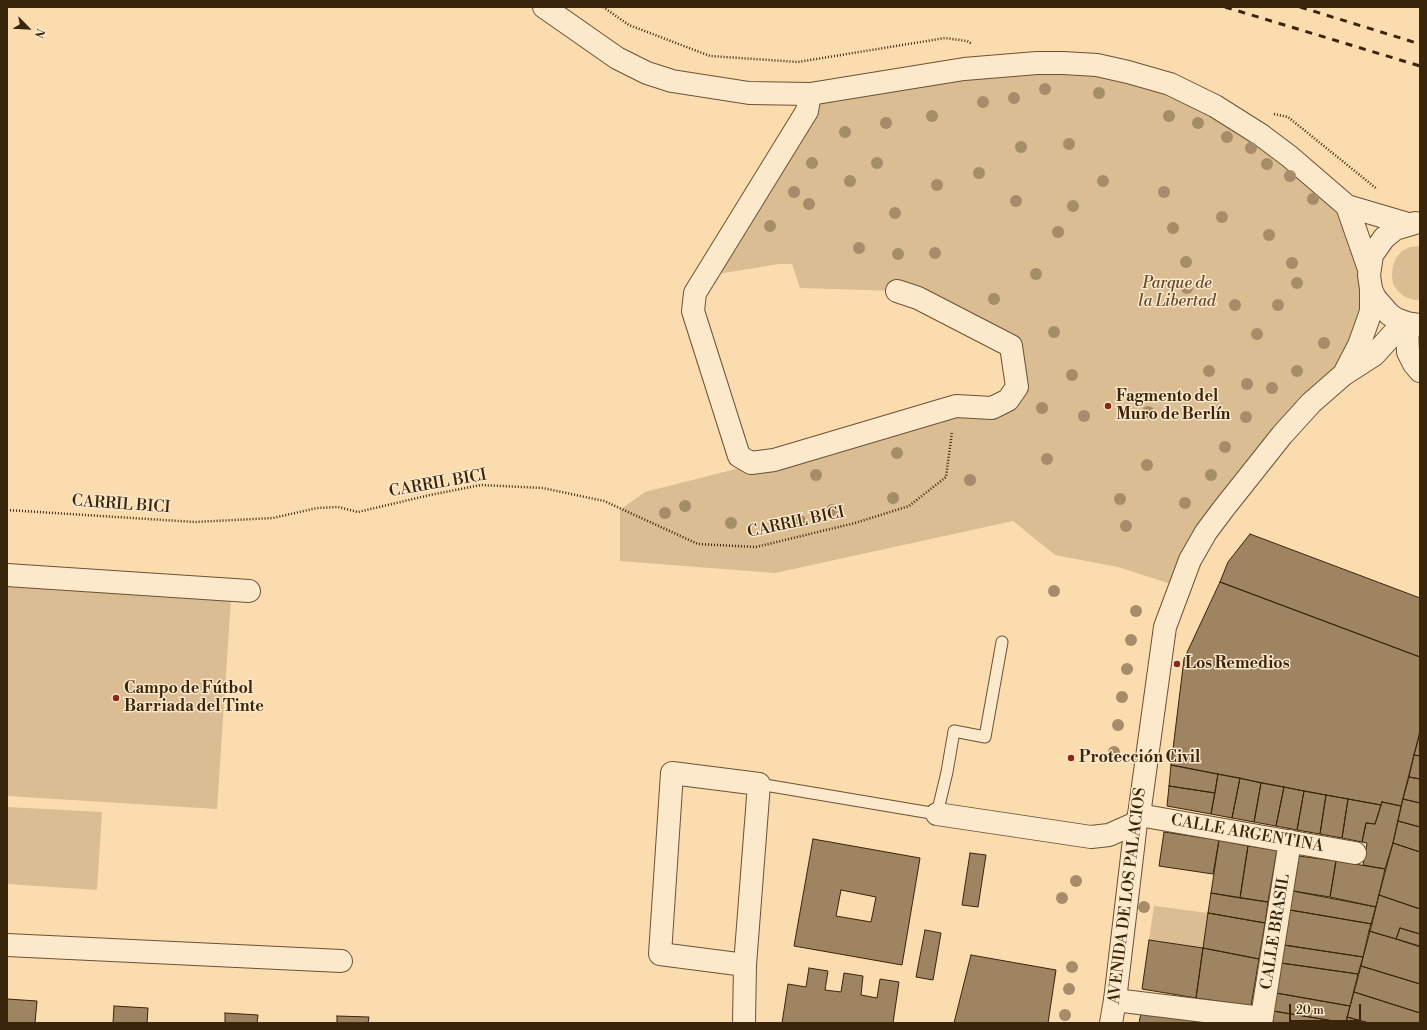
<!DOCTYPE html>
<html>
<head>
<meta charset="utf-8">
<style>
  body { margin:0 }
  #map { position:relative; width:1427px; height:1030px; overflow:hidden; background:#fbdcae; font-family:"Libre Bodoni",serif }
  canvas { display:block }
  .frame { position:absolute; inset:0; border:8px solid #39240c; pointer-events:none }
  .north { position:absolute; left:8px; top:8px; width:40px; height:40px; -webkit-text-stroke:3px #fce8ca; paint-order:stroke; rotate:114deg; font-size:11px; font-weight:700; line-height:16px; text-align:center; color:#39240c }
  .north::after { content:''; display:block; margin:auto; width:14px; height:18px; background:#39240c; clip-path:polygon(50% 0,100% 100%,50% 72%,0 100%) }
  .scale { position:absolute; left:1289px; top:1004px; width:72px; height:18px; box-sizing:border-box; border:2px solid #39240c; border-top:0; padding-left:5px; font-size:12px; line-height:14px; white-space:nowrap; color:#39240c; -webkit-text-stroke:3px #fce8ca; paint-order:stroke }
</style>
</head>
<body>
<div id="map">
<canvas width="1427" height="1030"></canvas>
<div class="frame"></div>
<div class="north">N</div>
<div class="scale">20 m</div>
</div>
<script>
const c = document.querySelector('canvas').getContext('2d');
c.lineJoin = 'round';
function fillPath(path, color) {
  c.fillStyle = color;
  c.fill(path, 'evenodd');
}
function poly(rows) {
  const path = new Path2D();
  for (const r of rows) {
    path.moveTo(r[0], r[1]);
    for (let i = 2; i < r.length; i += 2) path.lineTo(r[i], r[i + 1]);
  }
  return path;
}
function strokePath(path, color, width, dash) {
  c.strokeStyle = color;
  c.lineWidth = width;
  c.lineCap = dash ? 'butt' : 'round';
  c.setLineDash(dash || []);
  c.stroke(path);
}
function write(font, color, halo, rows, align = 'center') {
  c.font = font + ' "Libre Bodoni",serif';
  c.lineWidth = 3;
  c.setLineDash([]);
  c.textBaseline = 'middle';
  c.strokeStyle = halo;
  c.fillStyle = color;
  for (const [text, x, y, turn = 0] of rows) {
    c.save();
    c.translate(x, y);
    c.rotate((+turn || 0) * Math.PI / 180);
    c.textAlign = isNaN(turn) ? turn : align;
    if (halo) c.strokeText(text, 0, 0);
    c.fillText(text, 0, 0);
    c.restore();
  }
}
const green = poly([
  [1037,63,1170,84,1347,206,1370,262,1359,345,1282,435,1180,587,1118,567,1055,555,1013,521,775,573,620,561,620,510,645,492,1008,400,1011,346,897,291,800,288,792,264,779,264,705,276,810,94],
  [1420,246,1420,300,1414,300,1405,297,1398,291,1393,284,1392,275,1393,266,1396,258,1402,251,1410,247],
  [7,586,231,599,217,809,7,796],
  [7,807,102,812,97,890,7,884],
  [1154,906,1208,913,1203,948,1149,940]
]);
const building = poly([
  [1250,534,1420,598,1420,657,1220,582,1228,562,1250,534],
  [1220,582,1420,657,1420,731,1401,806,1382,802,1381,805,1304,791,1171,765,1184,659,1220,582],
  [1420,733,1420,756,1414,755,1420,733],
  [1414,755,1420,756,1420,779,1409,777,1414,755],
  [1171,765,1218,774,1215,793,1169,786,1171,765],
  [1218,774,1240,778,1232,818,1211,814,1218,774],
  [1409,777,1420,779,1420,803,1403,799,1409,777],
  [1240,778,1261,783,1254,822,1232,818,1240,778],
  [1261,783,1284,787,1276,826,1254,822,1261,783],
  [1169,786,1215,793,1211,814,1167,806,1169,786],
  [1284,787,1304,791,1297,830,1276,826,1284,787],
  [1304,791,1326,795,1320,834,1297,830,1304,791],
  [1326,795,1348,799,1342,838,1320,834,1326,795],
  [1348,799,1381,805,1375,824,1366,823,1362,842,1342,838,1348,799],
  [1403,799,1420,803,1420,827,1398,821,1403,799],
  [1382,802,1401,806,1393,843,1385,869,1363,865,1367,843,1362,842,1366,823,1375,824,1382,802],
  [1398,821,1420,827,1420,852,1393,843,1398,821],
  [1164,832,1219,840,1213,874,1159,866,1164,832],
  [813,839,920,858,902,965,794,946,813,839],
  [841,890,876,897,871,922,836,916,841,890],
  [1219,840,1248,846,1240,898,1211,893,1219,840],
  [1393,843,1420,852,1420,909,1379,895,1393,843],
  [1248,846,1277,850,1268,902,1240,898,1248,846],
  [970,853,986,855,978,907,962,905,970,853],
  [1299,856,1336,861,1330,897,1293,891,1299,856],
  [1336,861,1385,869,1376,907,1330,897,1336,861],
  [1293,891,1376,907,1372,924,1290,910,1293,891],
  [1211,893,1268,902,1265,923,1208,913,1211,893],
  [1379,895,1420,909,1420,934,1400,928,1396,939,1369,931,1379,895],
  [1290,910,1372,924,1363,957,1284,945,1290,910],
  [1208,913,1265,923,1259,959,1203,948,1208,913],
  [1400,928,1420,934,1420,947,1396,939,1400,928],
  [925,930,941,933,933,980,916,977,925,930],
  [1369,931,1420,946,1420,984,1361,966,1369,931],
  [1149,940,1203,948,1196,998,1142,989,1149,940],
  [1284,945,1363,957,1358,974,1281,963,1284,945],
  [1203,948,1259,959,1251,1006,1196,998,1203,948],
  [971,955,1056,970,1048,1023,954,1023,971,955],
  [1281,963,1358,974,1350,1006,1276,993,1281,963],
  [1361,966,1420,984,1420,1013,1354,992,1361,966],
  [809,968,828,971,825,990,841,992,844,973,863,976,861,995,877,998,880,979,899,982,893,1023,782,1023,788,984,806,987,809,968],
  [1354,992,1420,1013,1420,1023,1369,1023,1347,1017,1354,992],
  [1276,993,1350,1006,1346,1023,1273,1011,1276,993],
  [7,999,37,1001,35,1023,7,1023,7,999],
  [114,1006,148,1008,147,1023,113,1023,114,1006],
  [1273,1011,1346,1023,1271,1023,1273,1011],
  [225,1013,258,1015,257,1023,225,1023,225,1013],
  [1141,1013,1194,1020,1193,1023,1139,1023,1141,1013],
  [337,1016,369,1017,368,1023,337,1023,337,1016],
  [1347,1017,1369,1023,1346,1023,1347,1017]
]);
const path = poly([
  [603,7,629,25,710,56,798,62,945,38,967,41,972,44],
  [1274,114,1288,117,1377,189],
  [7,510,195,522,273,518,317,508,338,507,358,512,430,495,481,485,543,488,604,501,698,544,756,547,855,523,909,506,946,477,952,432]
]);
const service = poly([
  [759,784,937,814,947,772,954,731,985,737,1002,642]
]);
const minor = poly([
  [810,94,807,111,695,293,693,311,739,456,751,463,774,460,956,406,992,408,1008,400,1017,387,1011,346,918,298,897,291],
  [7,575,249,591],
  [937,814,1091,837,1109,835,1136,823],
  [1139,815,1355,853],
  [7,945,341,961],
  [1115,1000,1262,1018],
  [744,1023,745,965,759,784,672,773,660,954,745,965],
  [1261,1023,1290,841]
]);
const tertiary = poly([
  [544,7,617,58,647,73,672,81,749,93,810,94,964,69,1037,63,1063,63,1097,65,1128,72,1170,84,1215,106,1261,135,1289,156,1347,206,1408,224],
  [1347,206,1369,269],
  [1415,223,1395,229,1384,238,1372,255,1369,275,1371,289,1375,298,1389,314,1396,319,1407,323,1420,325],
  [1407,323,1408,352,1414,364,1420,371],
  [1344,374,1359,345,1368,320,1371,311,1371,289],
  [1111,1023,1115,1000,1136,823,1139,815,1165,627,1190,560,1206,532,1224,508,1282,435,1311,403,1343,375,1374,355,1404,322]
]);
const rail = poly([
  [1225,7,1420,66],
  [1300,7,1420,44]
]);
const trees = [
  [1045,89],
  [1099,93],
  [1014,98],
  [983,102],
  [932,116],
  [1169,116],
  [886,123],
  [1198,123],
  [845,132],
  [1227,137],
  [1069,144],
  [1021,147],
  [1251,148],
  [812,163],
  [877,163],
  [1267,164],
  [979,173],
  [1290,176],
  [850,181],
  [1103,181],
  [937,185],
  [794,192],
  [1164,192],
  [1313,199],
  [1016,201],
  [809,204],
  [1073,206],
  [895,213],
  [1222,217],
  [770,226],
  [1173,228],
  [1058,232],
  [1269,235],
  [859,248],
  [935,253],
  [898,254],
  [1186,262],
  [1292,263],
  [1036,274],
  [1297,283],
  [1187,288],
  [994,299],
  [1235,305],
  [1278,305],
  [1054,332],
  [1257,334],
  [1324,343],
  [1209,371],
  [1297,371],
  [1072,375],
  [1247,384],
  [1272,388],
  [1042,408],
  [1148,412],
  [1084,416],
  [1246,417],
  [1225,447],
  [897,453],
  [1047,459],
  [1147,465],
  [816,475],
  [1211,475],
  [970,480],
  [893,498],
  [1120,499],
  [1185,503],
  [685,506],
  [832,510],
  [665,513],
  [800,521],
  [731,523],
  [1126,526],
  [1054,591],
  [1136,611],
  [1131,640],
  [1127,669],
  [1122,697],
  [1118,725],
  [1114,752],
  [1076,881],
  [1062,898],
  [1144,907],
  [1072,967],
  [1069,989],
  [1065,1015]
];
const markers = [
  [1108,406,4,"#8f2418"],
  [1177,664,4,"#8f2418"],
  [116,698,4,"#8f2418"],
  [1071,758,4,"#8f2418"]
];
const parkNames = [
  ["Parque de",1177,284],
  ["la Libertad",1177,302]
];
const poiNames = [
  ["Fagmento del",1116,397],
  ["Muro de Berlín",1116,415],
  ["Los Remedios",1185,664],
  ["Campo de Fútbol",124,689],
  ["Barriada del Tinte",124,707],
  ["Protección Civil",1079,758]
];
const streetNames = [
  ["CARRIL BICI",438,484,-10],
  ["CARRIL BICI",121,505,4],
  ["CARRIL BICI",796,523,-12],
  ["CALLE ARGENTINA",1247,834,10],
  ["AVENIDA DE LOS PALACIOS",1128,896,-83],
  ["CALLE BRASIL",1276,932,-81]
];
fillPath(green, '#dabd92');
fillPath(building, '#9e8460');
strokePath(building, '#39240c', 1);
strokePath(service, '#6a5234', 13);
strokePath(minor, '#6a5234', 24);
strokePath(tertiary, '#6a5234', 24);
strokePath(path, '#39240c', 2.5, [1, 2]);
strokePath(service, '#fce8ca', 11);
strokePath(minor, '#fce8ca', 22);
strokePath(tertiary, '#fce8ca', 22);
strokePath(rail, '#39240c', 3, [7, 7]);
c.fillStyle = '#a68c68';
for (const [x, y] of trees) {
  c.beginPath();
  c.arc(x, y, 6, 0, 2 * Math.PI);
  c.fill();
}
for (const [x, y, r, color] of markers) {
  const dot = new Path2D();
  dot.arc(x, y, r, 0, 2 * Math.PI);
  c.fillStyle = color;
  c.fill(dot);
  strokePath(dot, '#fce8ca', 1.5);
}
write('italic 16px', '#614a2e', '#fce8ca', parkNames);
write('bold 16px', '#39240c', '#fce8ca', poiNames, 'left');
write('16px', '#39240c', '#fce8ca', streetNames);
</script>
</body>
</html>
